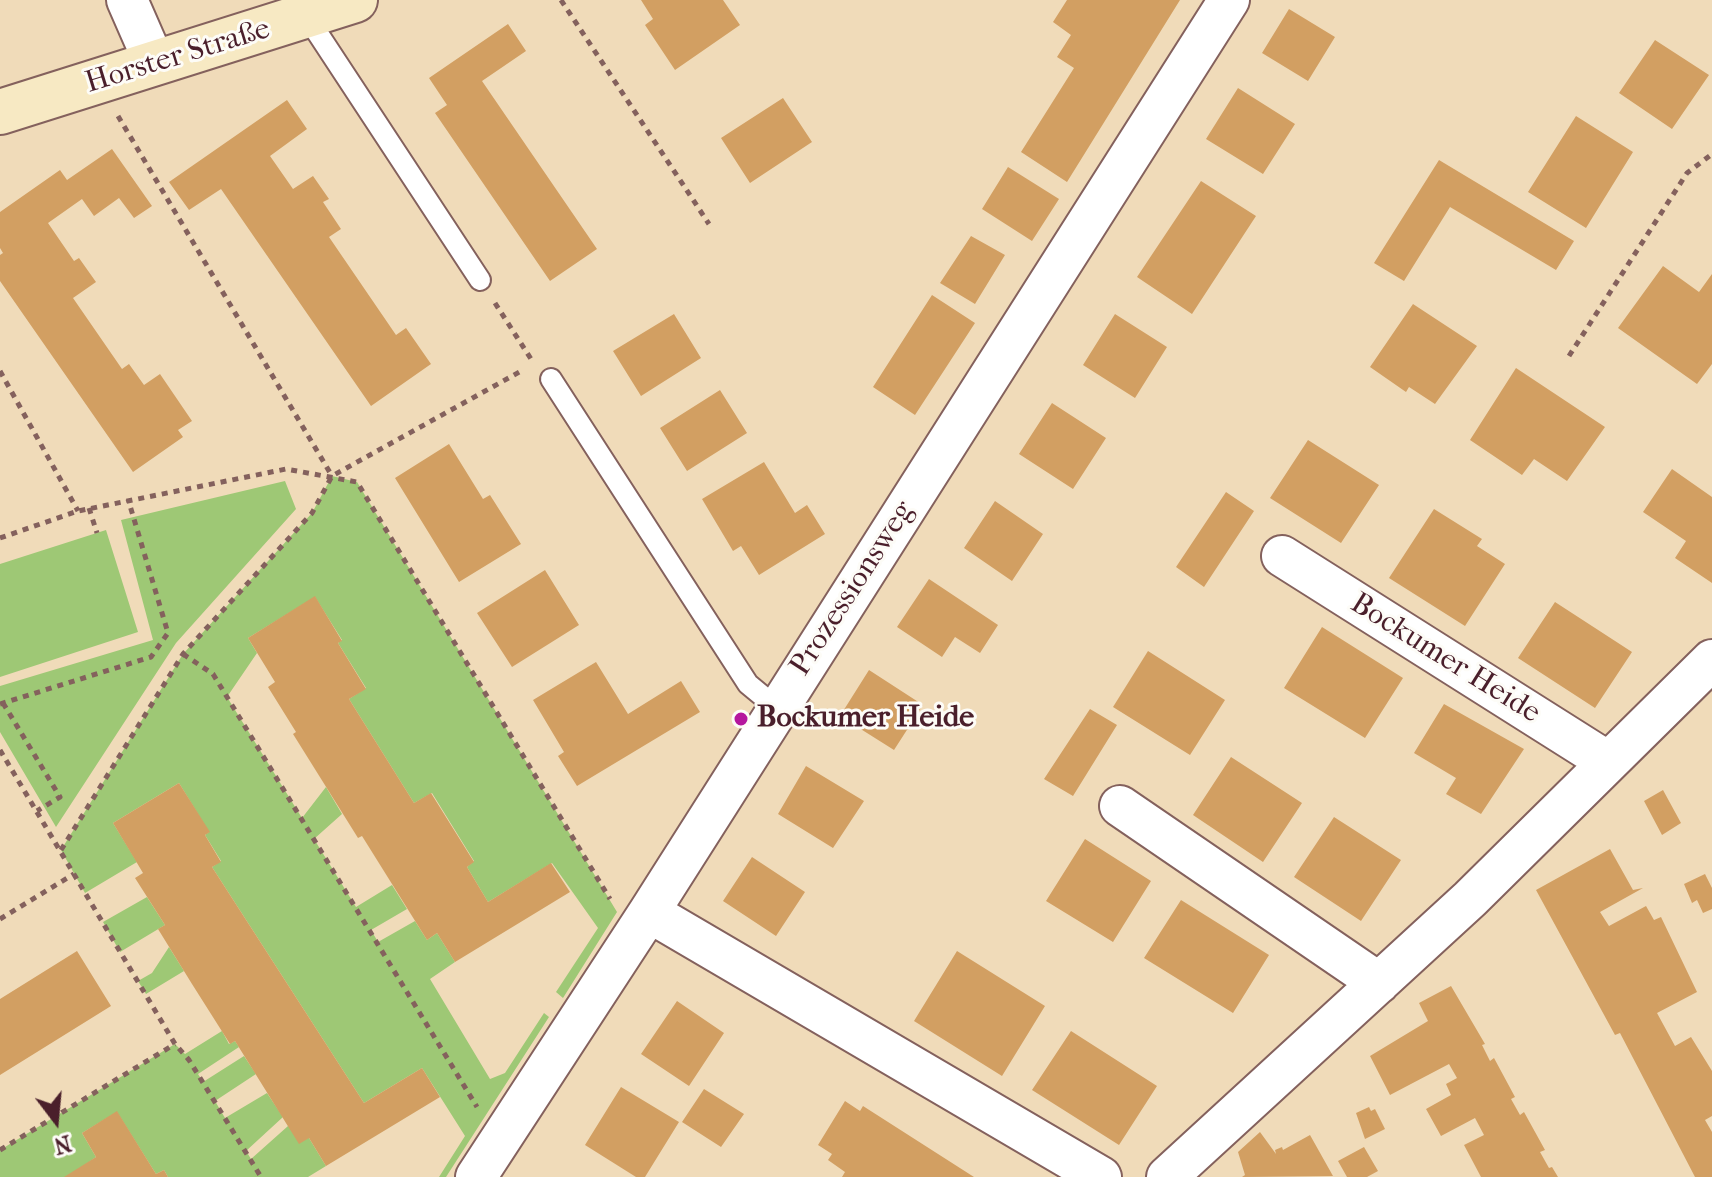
<!DOCTYPE html>
<html>
<head>
<meta charset="utf-8">
<style>
  body { margin:0 }
  #map { position:relative; width:1712px; height:1177px; overflow:hidden; background:#f0dbb9; font-family:"IM FELL French Canon",serif }
  canvas { display:block }
  .north { position:absolute; left:16px; top:1081px; width:80px; height:80px; -webkit-text-stroke:6px #fdfcf7; paint-order:stroke; rotate:164deg; font-size:22px; font-weight:700; line-height:32px; text-align:center; color:#4a1f2b }
  .north::after { content:''; display:block; margin:auto; width:28px; height:36px; background:#4a1f2b; clip-path:polygon(50% 0,100% 100%,50% 72%,0 100%) }
</style>
</head>
<body>
<div id="map">
<canvas width="1712" height="1177"></canvas>
<div class="north">N</div>
</div>
<script>
const c = document.querySelector('canvas').getContext('2d');
c.lineJoin = 'round';
function fillPath(path, color) {
  c.fillStyle = color;
  c.fill(path, 'evenodd');
}
function poly(rows) {
  const path = new Path2D();
  for (const r of rows) {
    path.moveTo(r[0], r[1]);
    for (let i = 2; i < r.length; i += 2) path.lineTo(r[i], r[i + 1]);
  }
  return path;
}
function strokePath(path, color, width, dash) {
  c.strokeStyle = color;
  c.lineWidth = width;
  c.lineCap = dash ? 'butt' : 'round';
  c.setLineDash(dash || []);
  c.stroke(path);
}
function write(font, color, halo, rows, align = 'center') {
  c.font = font + ' "IM FELL French Canon",serif';
  c.lineWidth = 6;
  c.setLineDash([]);
  c.textBaseline = 'middle';
  c.strokeStyle = halo;
  c.fillStyle = color;
  for (const [text, x, y, turn = 0] of rows) {
    c.save();
    c.translate(x, y);
    c.rotate((+turn || 0) * Math.PI / 180);
    c.textAlign = isNaN(turn) ? turn : align;
    if (halo) c.strokeText(text, 0, 0);
    c.fillText(text, 0, 0);
    c.restore();
  }
}
const green = poly([
  [332,476,357,482,617,912,563,998,556,992,598,928,552,863,488,902,467,867,474,861,432,793,414,803,349,699,366,688,338,643,342,640,315,597,248,638,257,653,227,697,302,818,326,787,342,814,314,839,356,907,392,885,407,909,371,930,378,942,415,921,427,940,437,933,455,962,430,979,490,1079,505,1073,544,1013,549,1017,446,1177,439,1177,465,1136,422,1068,364,1103,212,867,221,861,205,835,209,832,179,783,113,823,137,862,85,893,61,850,183,654,312,513],
  [285,481,296,509,176,643,56,827,0,732,0,686,153,640,121,520],
  [106,530,138,632,0,677,0,564],
  [147,897,165,925,120,952,103,922],
  [169,947,184,971,146,994,138,981,152,973],
  [222,1031,229,1044,235,1041,239,1047,198,1074,203,1082,244,1056,256,1074,215,1101,225,1118,267,1093,283,1117,246,1151,251,1159,288,1126,309,1138,326,1166,308,1177,168,1177,164,1170,156,1174,117,1112,82,1133,96,1157,68,1177,0,1177,0,1150,175,1044,185,1054]
]);
const building = poly([
  [641,0,723,0,740,25,675,70,645,25,653,19],
  [1067,0,1180,0,1067,182,1021,152,1074,68,1057,57,1071,35,1053,22],
  [1289,9,1335,37,1308,81,1262,53],
  [508,24,526,51,482,81,597,249,550,281,435,113,447,105,429,78],
  [1655,40,1709,75,1672,129,1619,93],
  [1238,88,1295,124,1263,174,1206,139],
  [783,98,812,142,750,183,721,138],
  [287,100,307,129,270,156,293,189,313,176,329,199,323,202,341,229,329,237,396,335,406,328,431,364,371,406,221,189,189,210,169,182],
  [1576,116,1633,152,1586,228,1528,192],
  [112,149,152,206,134,218,119,198,94,216,82,199,48,223,74,261,79,258,96,282,73,298,122,369,129,364,144,385,160,374,192,421,178,430,183,437,133,472,0,281,0,255,3,253,0,248,0,212,60,170,67,180],
  [1439,160,1574,241,1556,270,1450,207,1404,281,1374,263],
  [1008,167,1059,199,1032,241,982,209],
  [1201,181,1256,216,1192,314,1137,277],
  [971,236,1005,255,975,304,940,283],
  [1663,266,1699,292,1712,274,1712,364,1697,384,1618,328],
  [932,295,975,323,915,415,873,387],
  [1413,304,1477,346,1435,404,1409,387,1406,392,1370,367],
  [674,314,701,358,641,396,613,351],
  [1115,314,1167,347,1135,398,1083,365],
  [1516,368,1605,427,1567,481,1534,459,1522,475,1470,440],
  [720,390,747,433,687,471,660,428],
  [1052,403,1106,438,1073,489,1019,454],
  [1308,440,1379,485,1341,543,1270,498],
  [449,444,483,499,490,495,521,544,459,582,395,478],
  [764,462,795,513,807,505,825,534,759,575,741,546,733,551,702,499],
  [1672,469,1712,497,1712,583,1675,558,1686,541,1643,512],
  [1226,492,1254,511,1204,587,1176,567],
  [995,501,1043,534,1012,581,964,548],
  [1434,509,1482,539,1477,546,1505,564,1465,626,1389,578],
  [545,570,579,625,512,667,477,613],
  [929,579,998,625,980,653,955,637,942,657,897,627],
  [315,596,342,641,338,643,366,689,349,699,414,803,431,793,474,862,467,867,488,902,551,863,570,892,455,962,437,933,427,940,362,836,358,838,293,734,296,732,268,687,275,682,248,638],
  [1555,602,1632,652,1595,708,1518,658],
  [1322,627,1403,678,1365,738,1284,688],
  [1148,651,1225,700,1190,755,1113,707],
  [596,662,628,714,681,681,700,712,577,786,558,756,564,752,533,700],
  [869,670,923,705,894,750,840,716],
  [1444,704,1524,749,1481,814,1446,794,1456,778,1414,753],
  [1090,709,1117,725,1073,796,1044,779],
  [1231,757,1302,803,1263,862,1193,815],
  [806,766,864,801,833,848,778,814],
  [179,783,210,832,205,835,221,862,212,867,364,1103,422,1068,440,1097,326,1166,309,1138,299,1144,235,1041,230,1044,192,984,158,929,165,925,135,878,143,873,113,823],
  [1663,790,1681,823,1662,835,1644,801],
  [1334,817,1401,860,1361,921,1294,877],
  [1085,839,1151,881,1113,942,1046,901],
  [1610,849,1633,890,1643,888,1600,912,1609,926,1646,906,1654,920,1661,917,1697,992,1657,1013,1675,1046,1691,1037,1712,1071,1712,1116,1705,1120,1712,1132,1712,1177,1695,1177,1620,1033,1615,1035,1536,890],
  [752,857,805,892,776,936,723,901],
  [1705,874,1712,888,1712,909,1703,913,1697,900,1692,903,1684,884],
  [1181,900,1269,955,1233,1013,1144,958],
  [77,951,111,1006,0,1075,0,999],
  [957,951,1045,1006,1002,1076,914,1021],
  [1451,986,1485,1044,1482,1045,1490,1061,1494,1058,1515,1097,1511,1099,1520,1115,1524,1112,1545,1150,1540,1152,1549,1168,1552,1167,1558,1177,1481,1177,1464,1145,1484,1135,1475,1118,1441,1136,1426,1109,1451,1095,1446,1084,1457,1078,1449,1064,1390,1095,1370,1056,1428,1021,1419,1003],
  [677,1001,724,1033,689,1086,641,1054],
  [1071,1031,1157,1086,1119,1145,1032,1090],
  [621,1087,679,1122,645,1177,636,1177,585,1145],
  [704,1089,744,1114,721,1147,682,1122],
  [845,1101,860,1111,863,1106,974,1177,842,1177,845,1172,828,1160,832,1154,818,1145],
  [1369,1107,1371,1111,1375,1109,1385,1129,1365,1139,1356,1113],
  [117,1111,156,1174,164,1170,168,1177,64,1177,96,1157,82,1133],
  [1260,1132,1276,1154,1275,1150,1282,1147,1283,1150,1310,1135,1333,1176,1242,1177,1245,1175,1238,1152],
  [1364,1147,1378,1171,1367,1177,1347,1177,1338,1161]
]);
const path = poly([
  [561,0,709,224],
  [118,116,332,476],
  [495,303,531,359],
  [1569,356,1687,173,1712,154],
  [0,371,78,511],
  [89,508,97,533],
  [0,538,78,511,286,469,357,482,610,899],
  [183,654,213,674,477,1107],
  [3,703,60,797,37,811],
  [0,704,151,657,168,633,128,499],
  [0,750,175,1044,189,1060,261,1177],
  [61,850,183,654,312,513,332,476,523,370],
  [0,919,74,874],
  [0,1150,175,1044]
]);
const lane = poly([
  [307,17,480,280],
  [551,379,748,684,777,708]
]);
const street = poly([
  [127,0,155,64],
  [1282,556,1608,762],
  [1120,806,1379,983],
  [649,912,1101,1177],
  [476,1177,649,912,1229,0],
  [1167,1177,1470,899,1712,660]
]);
const secondary = poly([
  [0,112,355,0]
]);
const markers = [
  [741,719,8,"#b5179e"]
];
const streetNames = [
  ["Horster Straße",178,57,-17],
  ["Prozessionsweg",853,589,-57],
  ["Bockumer Heide",1445,659,32]
];
const poiNames = [
  ["Bockumer Heide",757,719]
];
fillPath(green, '#9ec875');
fillPath(building, '#d29f62');
strokePath(lane, '#84615d', 24);
strokePath(street, '#84615d', 44);
strokePath(secondary, '#84615d', 48);
strokePath(path, '#84615d', 5, [6, 6]);
strokePath(lane, '#fff', 20);
strokePath(street, '#fff', 40);
strokePath(secondary, '#f7e9c3', 44);
for (const [x, y, r, color] of markers) {
  const dot = new Path2D();
  dot.arc(x, y, r, 0, 2 * Math.PI);
  c.fillStyle = color;
  c.fill(dot);
  strokePath(dot, '#fdfcf7', 3);
}
write('30px', '#4a1f2b', '#fdfcf7', streetNames);
write('bold 30px', '#4a1f2b', '#fdfcf7', poiNames, 'left');
</script>
</body>
</html>
